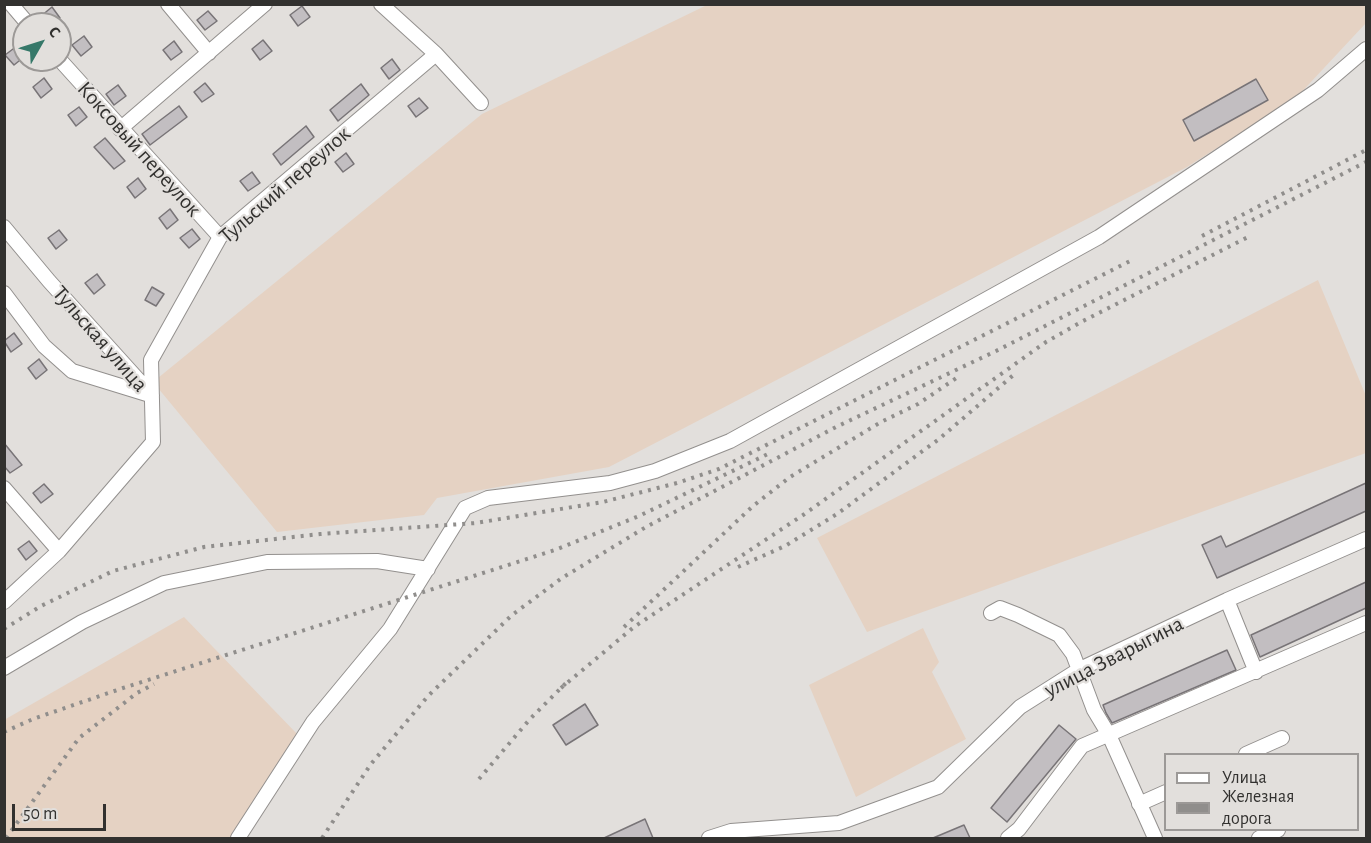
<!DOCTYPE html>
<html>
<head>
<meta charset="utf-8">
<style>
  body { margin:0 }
  #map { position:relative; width:1371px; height:843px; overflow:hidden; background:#e2dfdc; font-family:"Alegreya Sans",sans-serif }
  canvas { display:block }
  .frame { position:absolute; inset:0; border:6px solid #32312f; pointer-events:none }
  .legend { position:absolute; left:1164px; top:753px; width:195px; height:78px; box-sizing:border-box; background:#e2dfdc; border:2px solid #9c9997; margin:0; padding:8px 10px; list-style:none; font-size:18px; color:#32312f }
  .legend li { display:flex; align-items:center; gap:12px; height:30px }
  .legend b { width:30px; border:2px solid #9c9997 }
  .north { position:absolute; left:12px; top:12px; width:60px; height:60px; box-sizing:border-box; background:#e2dfdc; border:2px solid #9c9997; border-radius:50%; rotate:51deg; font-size:16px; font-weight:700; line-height:24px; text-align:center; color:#32312f }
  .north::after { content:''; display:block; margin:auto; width:21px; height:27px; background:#367869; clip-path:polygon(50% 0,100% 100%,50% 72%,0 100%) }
  .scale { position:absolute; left:12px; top:804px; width:94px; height:27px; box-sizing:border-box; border:3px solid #32312f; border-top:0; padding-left:8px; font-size:18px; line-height:21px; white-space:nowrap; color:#32312f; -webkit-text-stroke:4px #e2dfdc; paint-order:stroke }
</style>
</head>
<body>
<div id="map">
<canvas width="1371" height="843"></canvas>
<div class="frame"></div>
<ul class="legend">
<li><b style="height:8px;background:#fff"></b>Улица</li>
<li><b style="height:8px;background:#908e8c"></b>Железная дорога</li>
</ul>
<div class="north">С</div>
<div class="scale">50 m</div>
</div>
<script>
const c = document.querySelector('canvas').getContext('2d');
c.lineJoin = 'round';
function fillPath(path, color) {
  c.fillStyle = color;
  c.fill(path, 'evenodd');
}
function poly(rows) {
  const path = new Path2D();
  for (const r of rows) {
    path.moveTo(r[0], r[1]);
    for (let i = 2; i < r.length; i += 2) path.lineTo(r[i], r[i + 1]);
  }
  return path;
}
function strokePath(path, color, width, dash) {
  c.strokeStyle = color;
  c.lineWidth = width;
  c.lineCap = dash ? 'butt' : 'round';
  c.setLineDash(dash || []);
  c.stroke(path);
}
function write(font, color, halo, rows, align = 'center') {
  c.font = font + ' "Alegreya Sans",sans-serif';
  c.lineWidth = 4.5;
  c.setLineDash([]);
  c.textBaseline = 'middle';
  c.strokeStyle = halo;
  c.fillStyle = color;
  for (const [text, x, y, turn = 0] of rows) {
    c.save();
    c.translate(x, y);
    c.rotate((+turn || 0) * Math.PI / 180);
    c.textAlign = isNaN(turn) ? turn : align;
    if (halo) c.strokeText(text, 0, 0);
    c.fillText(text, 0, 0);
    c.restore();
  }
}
const industrial = poly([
  [707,5,1366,5,1366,23,1296,98,1187,167,609,467,437,498,424,515,277,532,153,382,482,114],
  [1318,280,1366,396,1366,453,867,632,817,538],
  [184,617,300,737,234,838,5,838,4,720],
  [923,628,939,662,932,672,966,739,856,797,809,685]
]);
const building = poly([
  [302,6,310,17,298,26,290,15,302,6],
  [52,7,60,18,53,24,47,24,41,16,52,7],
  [208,11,217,21,205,30,197,20,208,11],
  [84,36,92,47,81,56,72,45,84,36],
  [263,40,272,51,260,60,252,49,263,40],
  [174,41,182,52,171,60,163,50,174,41],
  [17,46,24,57,14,65,5,55,17,46],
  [392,59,400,70,389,79,381,68,392,59],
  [44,78,52,89,41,98,33,87,44,78],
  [1256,79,1268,100,1194,141,1183,120,1256,79],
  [205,83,214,94,202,102,194,92,205,83],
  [361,84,369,95,338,121,330,110,361,84],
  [118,85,126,96,114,105,106,94,118,85],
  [419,98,428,108,416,117,408,106,419,98],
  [179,106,187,117,150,145,142,134,179,106],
  [79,107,87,117,76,126,68,115,79,107],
  [306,126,314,137,281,165,273,154,306,126],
  [105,138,125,161,114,169,94,147,105,138],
  [346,153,354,164,343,172,335,162,346,153],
  [252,172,260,183,248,191,240,181,252,172],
  [138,178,146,189,135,198,127,187,138,178],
  [170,209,178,220,167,229,159,218,170,209],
  [192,229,200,239,189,248,180,238,192,229],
  [59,230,67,240,56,249,48,238,59,230],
  [97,274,105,285,94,294,85,283,97,274],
  [152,287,164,294,156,306,145,300,152,287],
  [14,333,22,344,11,352,4,341,14,333],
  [39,359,47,370,36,379,28,368,39,359],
  [4,443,22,465,10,473,4,466,4,443],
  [1366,483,1366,511,1217,578,1202,545,1221,536,1226,547,1366,483],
  [44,484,53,494,41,503,33,493,44,484],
  [29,541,37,551,26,560,18,549,29,541],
  [1366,582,1366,608,1260,657,1251,635,1366,582],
  [1227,650,1236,670,1112,723,1106,713,1103,705,1227,650],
  [585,704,598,725,566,745,553,725,585,704],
  [1059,725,1076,739,1007,822,991,808,1059,725],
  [645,819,653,838,604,838,645,819],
  [964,825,970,838,933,838,964,825]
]);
const minor = poly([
  [11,4,28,24],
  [168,4,209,53],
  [381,4,436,54,481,103],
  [60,60,220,237],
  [120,129,265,4],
  [4,227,49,281,152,395],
  [4,293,44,346,72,371,150,395],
  [4,488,59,551],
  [1227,600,1256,672],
  [4,602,59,551,153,442,151,360,220,237,436,54],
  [991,613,1000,608,1018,615,1059,635,1073,654,1094,710,1109,735,1155,838],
  [4,668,82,622,164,583,267,562,377,561,428,569],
  [1246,754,1282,738],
  [1139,804,1166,792],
  [238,838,313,722,390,629,465,508,488,498,610,483,655,471,730,441,1099,237,1318,90,1366,49],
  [709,838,731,831,839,823,938,787,1020,707,1080,669,1227,600,1366,539],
  [1008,838,1019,829,1082,746,1366,623],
  [1259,838,1278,830]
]);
const rail = poly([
  [1202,236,1366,150],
  [738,567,785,546,837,514,939,439,1017,372],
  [624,627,753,506,790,477,881,422,918,404,958,377],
  [4,629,41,606,113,571,204,547,320,534,476,523,603,502,677,483,719,469,1134,259],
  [561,688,634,627,803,515,1046,342,1083,321,1250,236],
  [4,732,33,719,123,688,555,550,639,516,770,453],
  [479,779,530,719,566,683],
  [6,838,79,738,137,693,154,684],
  [322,838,371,764,428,696,512,615,562,578,646,527,836,427,996,351,1366,162]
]);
const streetNames = [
  ["Коксовый переулок",139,149,48],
  ["Тульский переулок",285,185,-41],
  ["Тульская улица",100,339,49],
  ["улица Зварыгина",1114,657,-27]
];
fillPath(industrial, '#e5d2c3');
fillPath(building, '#c2bec1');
strokePath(building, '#787477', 1.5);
strokePath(minor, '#93908e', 16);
strokePath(minor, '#fff', 14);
strokePath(rail, '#908e8c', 4, [3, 6]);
write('22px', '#32312f', '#e2dfdc', streetNames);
</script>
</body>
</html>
